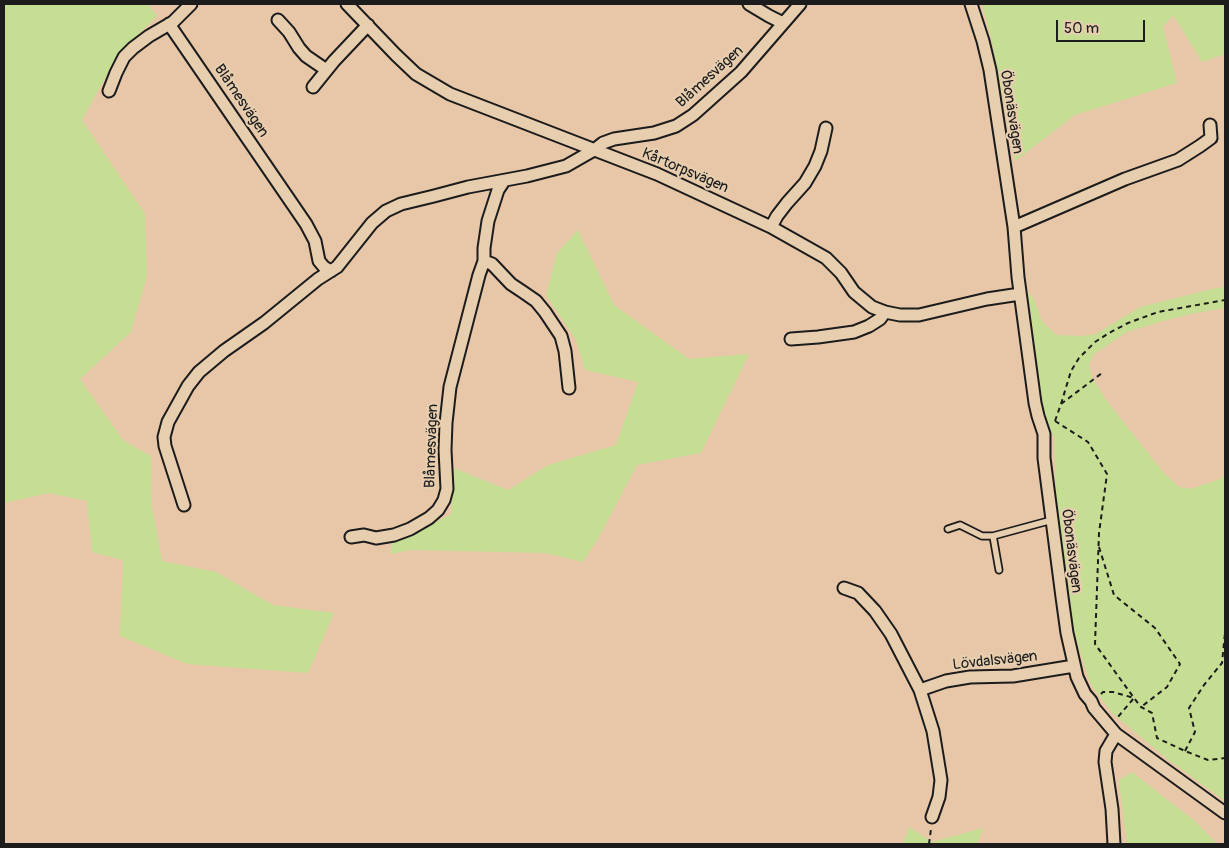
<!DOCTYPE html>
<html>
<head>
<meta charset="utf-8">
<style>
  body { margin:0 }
  #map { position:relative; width:1229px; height:848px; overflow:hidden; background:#e7c7a8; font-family:Pangolin,sans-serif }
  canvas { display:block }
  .frame { position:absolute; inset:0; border:5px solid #1c1c1c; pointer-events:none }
  .scale { position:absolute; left:1056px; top:20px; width:89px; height:22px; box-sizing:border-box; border:2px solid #1c1c1c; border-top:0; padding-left:6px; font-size:15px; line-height:18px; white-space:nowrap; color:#1c1c1c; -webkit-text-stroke:4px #e7ceaf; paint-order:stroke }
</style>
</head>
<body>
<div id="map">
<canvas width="1229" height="848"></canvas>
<div class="frame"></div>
<div class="scale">50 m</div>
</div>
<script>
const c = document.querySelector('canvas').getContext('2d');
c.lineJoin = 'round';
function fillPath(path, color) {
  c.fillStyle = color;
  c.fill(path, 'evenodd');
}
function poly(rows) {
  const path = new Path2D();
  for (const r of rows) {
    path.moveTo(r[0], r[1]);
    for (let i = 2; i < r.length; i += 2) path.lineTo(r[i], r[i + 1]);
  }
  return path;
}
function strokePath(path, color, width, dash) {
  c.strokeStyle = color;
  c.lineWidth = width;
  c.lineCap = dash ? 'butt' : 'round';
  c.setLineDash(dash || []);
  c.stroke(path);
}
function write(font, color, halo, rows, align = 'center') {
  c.font = font + ' Pangolin,sans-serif';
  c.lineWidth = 4.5;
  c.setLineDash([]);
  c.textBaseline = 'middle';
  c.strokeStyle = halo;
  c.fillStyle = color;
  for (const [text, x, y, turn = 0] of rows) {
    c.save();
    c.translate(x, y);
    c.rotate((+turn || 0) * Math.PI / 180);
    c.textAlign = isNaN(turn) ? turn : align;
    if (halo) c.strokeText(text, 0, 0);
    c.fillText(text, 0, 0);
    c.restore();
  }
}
const green = poly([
  [4,4,148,4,157,16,119,53,82,120,145,214,147,276,131,332,80,379,123,440,151,456,152,506,162,561,216,572,273,605,334,613,308,673,187,664,120,636,123,560,92,552,87,501,49,493,4,503],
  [982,4,1225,4,1225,54,1202,62,1173,15,1163,27,1177,83,1075,115,1015,161,992,42],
  [578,230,614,305,689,359,749,354,701,453,637,465,599,537,583,562,546,553,412,550,390,554,393,541,417,532,451,514,454,468,508,490,548,465,616,445,638,382,585,370,576,340,546,295,557,253],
  [1225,287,1225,308,1195,313,1163,321,1127,332,1093,355,1089,365,1091,375,1106,400,1163,472,1179,487,1191,489,1220,479,1225,475,1225,801,1170,761,1113,714,1090,683,1074,631,1067,574,1057,511,1054,437,1044,414,1028,292,1033,297,1042,321,1056,335,1081,336,1096,334,1140,307,1216,288],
  [1132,772,1196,822,1217,844,1127,844,1119,780],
  [909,827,932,842,983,828,977,844,903,844]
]);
const path = poly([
  [1061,404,1071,371,1079,358,1095,342,1109,333,1128,323,1158,312,1225,300],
  [1055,421,1088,442,1107,474,1099,533,1095,644,1134,698,1141,707,1152,713,1157,738,1185,751,1208,760,1225,758],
  [1055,421,1061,404,1102,373],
  [1099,547,1114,595,1155,628,1180,664,1167,687,1141,707],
  [1225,588,1225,632],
  [1101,694,1103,692,1113,692,1134,698,1117,718],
  [1185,751,1195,732,1189,708,1204,685,1222,663,1225,633],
  [929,844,931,829]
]);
const service = poly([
  [948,529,960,525,982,536,993,536,1052,520],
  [993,536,999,570]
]);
const minor = poly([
  [347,4,396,55,416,74,450,94,657,174,771,227,826,258,841,273,854,292,872,307,885,312,900,315,919,315,987,299,1020,294],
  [749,4,769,16,783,23],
  [971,4,983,41,990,70,1014,227,1018,277,1035,403,1038,416,1044,434,1044,458,1062,597,1067,633,1077,677,1085,694,1091,701,1094,708,1116,734,1225,813],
  [278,20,289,32,299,48,306,56,322,67,327,69],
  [169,24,306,224,315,241,319,261,324,267,331,271],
  [313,87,334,61,368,25],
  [109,91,116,73,124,57,133,48,149,36,173,22,191,4],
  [771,227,777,216,787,203,805,183,815,166,821,151,826,128],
  [1014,227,1125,179,1178,160,1200,146,1211,138,1210,125],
  [484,261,492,264,511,284,523,292,536,301,545,312,561,336,565,351,569,388],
  [791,339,818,337,854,332,869,326,880,319,885,312],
  [184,505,165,446,164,437,168,422,188,386,199,372,224,351,264,323,318,279,337,267,372,223,386,211,401,204,434,196,468,187,527,176,566,166,594,150,603,143,614,139,654,133,676,126,693,115,741,72,800,4],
  [351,537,364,535,376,538,394,535,410,529,429,518,438,510,444,500,447,489,445,450,446,423,450,387,479,275,484,261,484,248,488,221,498,190,504,181],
  [844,588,858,593,875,611,891,634,920,690,933,731,941,780,939,797,932,817],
  [920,690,946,681,970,677,1013,676,1074,666],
  [1114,844,1112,809,1105,762,1106,751,1116,734]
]);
const streetNames = [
  ["Blåmesvägen",710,77,-42],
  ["Blåmesvägen",241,101,56],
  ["Öbonäsvägen",1011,112,81],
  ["Kårtorpsvägen",685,171,23],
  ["Blåmesvägen",432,446,-88],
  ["Öbonäsvägen",1071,551,83],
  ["Lövdalsvägen",995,661,-6]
];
fillPath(green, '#c6de94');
strokePath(service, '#1c1c1c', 9);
strokePath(minor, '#1c1c1c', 15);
strokePath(path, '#1c1c1c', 2, [5, 4]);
strokePath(service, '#e7ceaf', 5.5);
strokePath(minor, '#e7ceaf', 11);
write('15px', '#1c1c1c', '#e7ceaf', streetNames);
</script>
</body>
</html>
